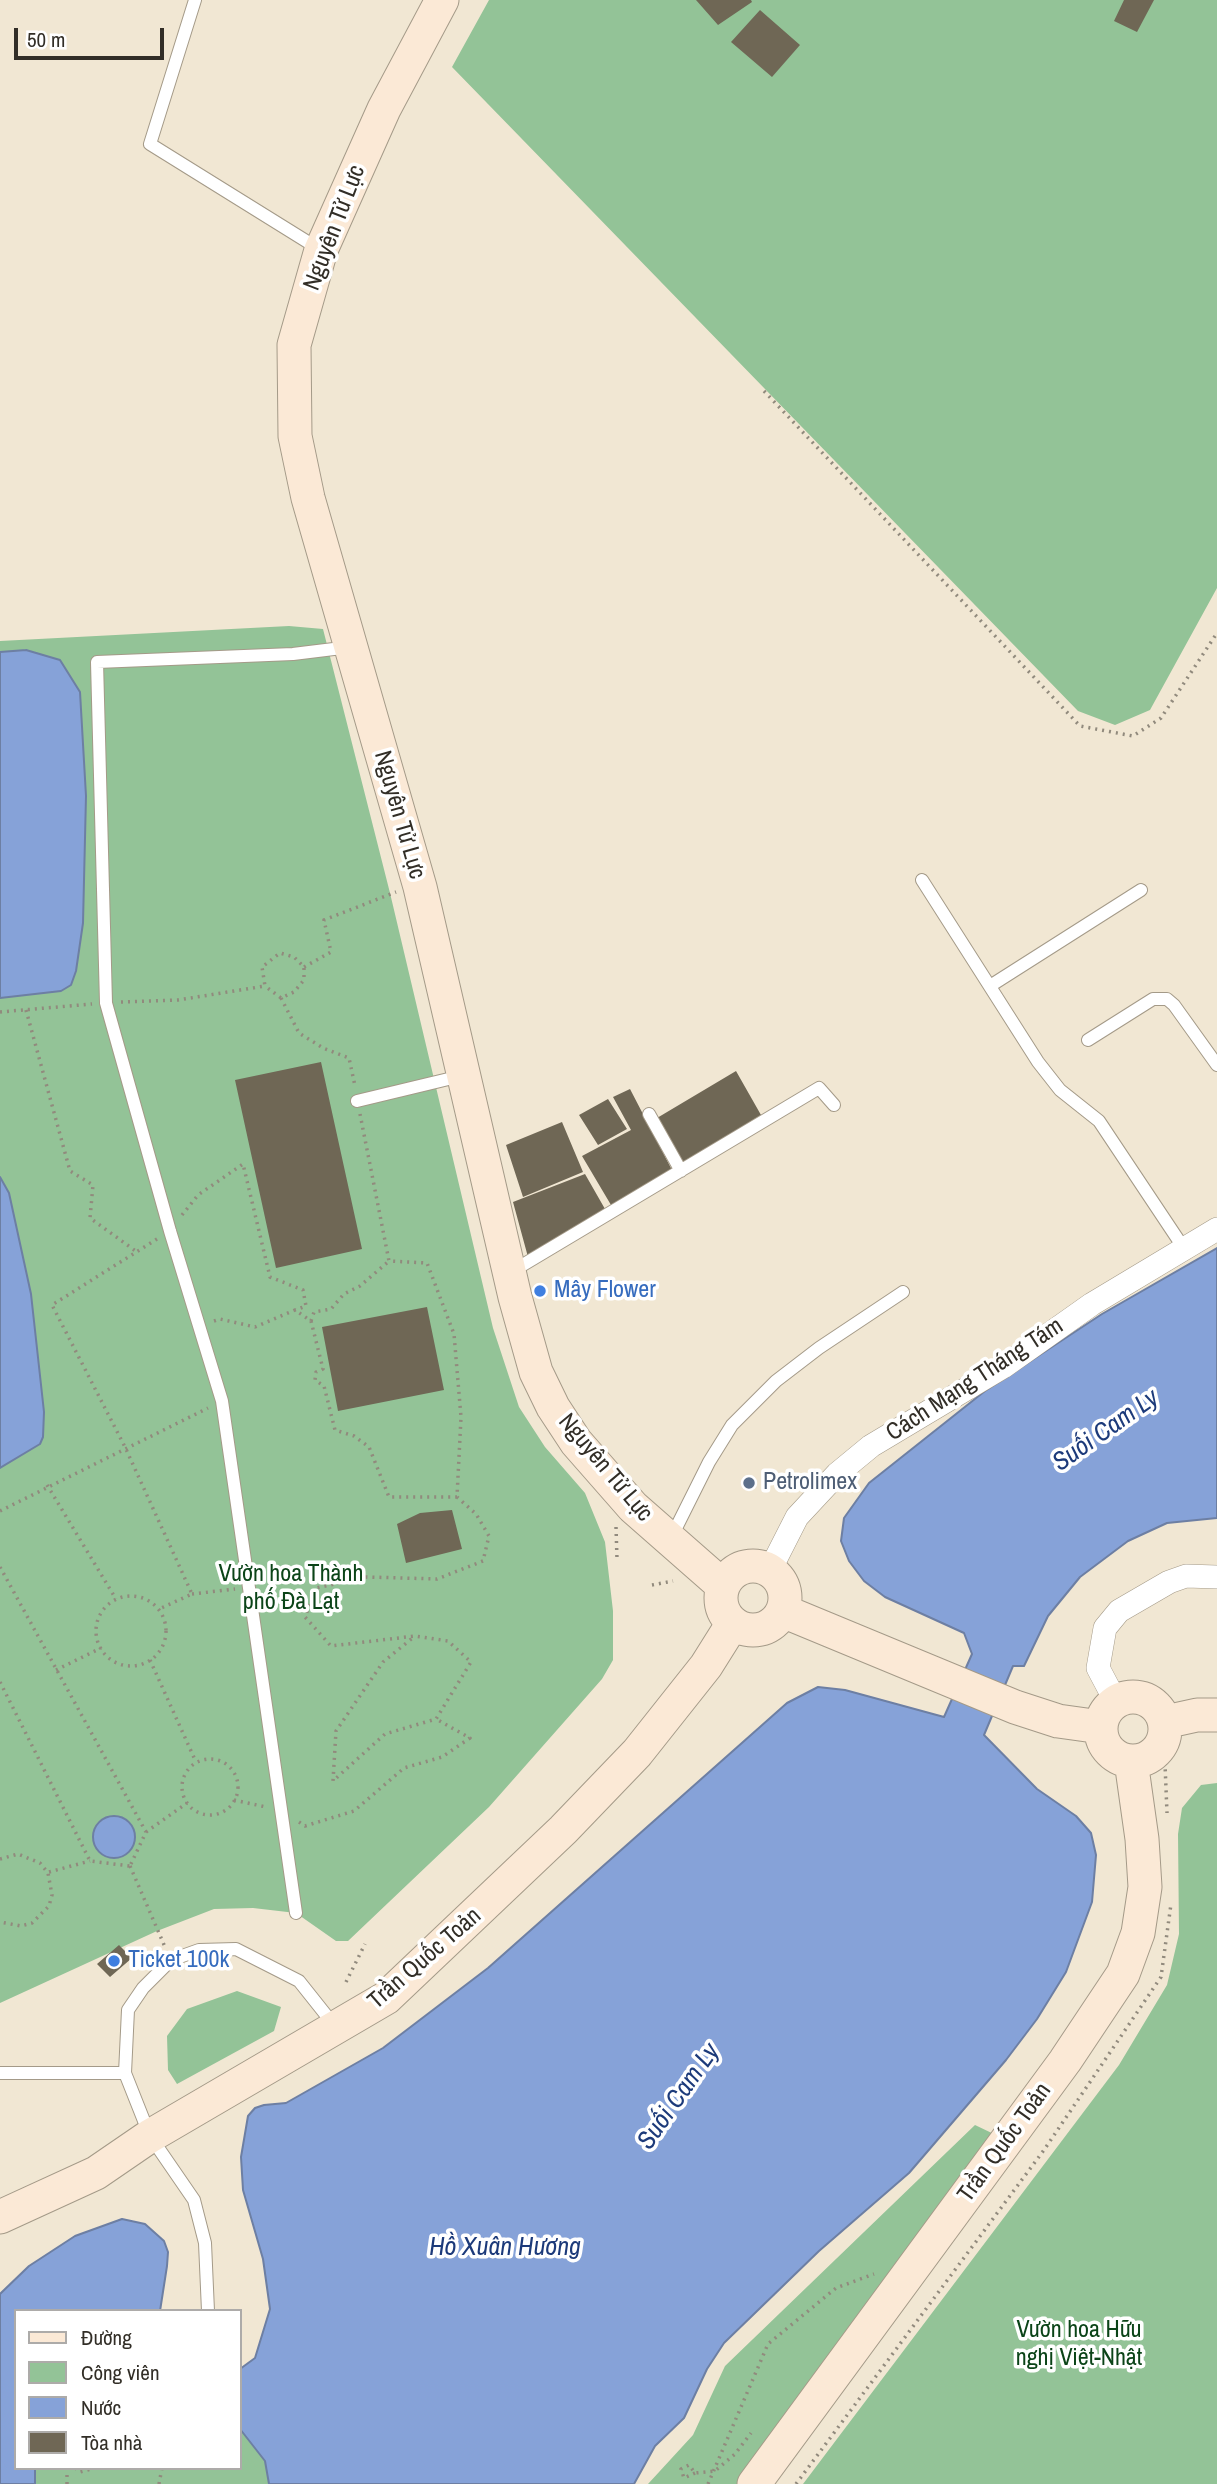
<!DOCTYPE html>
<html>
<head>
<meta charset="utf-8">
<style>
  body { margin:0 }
  #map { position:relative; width:1217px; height:2484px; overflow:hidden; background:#f1e7d3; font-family:"Archivo Narrow",sans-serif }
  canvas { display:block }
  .legend { position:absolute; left:14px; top:2309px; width:228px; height:161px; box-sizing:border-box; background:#fff; border:2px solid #adaba9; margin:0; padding:9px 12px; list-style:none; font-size:21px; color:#322e27 }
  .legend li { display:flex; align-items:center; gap:14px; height:35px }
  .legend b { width:35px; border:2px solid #adaba9 }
  .scale { position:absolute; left:14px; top:28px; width:150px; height:32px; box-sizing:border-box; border:4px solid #322e27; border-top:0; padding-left:9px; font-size:21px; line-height:24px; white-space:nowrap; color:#322e27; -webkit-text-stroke:5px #fff; paint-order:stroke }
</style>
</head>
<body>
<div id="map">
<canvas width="1217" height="2484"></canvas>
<ul class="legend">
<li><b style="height:9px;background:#fbe9d6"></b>Đường</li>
<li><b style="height:19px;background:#93c397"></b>Công viên</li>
<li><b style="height:19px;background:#86a2d8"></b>Nước</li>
<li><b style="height:19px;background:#6f6755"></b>Tòa nhà</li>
</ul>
<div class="scale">50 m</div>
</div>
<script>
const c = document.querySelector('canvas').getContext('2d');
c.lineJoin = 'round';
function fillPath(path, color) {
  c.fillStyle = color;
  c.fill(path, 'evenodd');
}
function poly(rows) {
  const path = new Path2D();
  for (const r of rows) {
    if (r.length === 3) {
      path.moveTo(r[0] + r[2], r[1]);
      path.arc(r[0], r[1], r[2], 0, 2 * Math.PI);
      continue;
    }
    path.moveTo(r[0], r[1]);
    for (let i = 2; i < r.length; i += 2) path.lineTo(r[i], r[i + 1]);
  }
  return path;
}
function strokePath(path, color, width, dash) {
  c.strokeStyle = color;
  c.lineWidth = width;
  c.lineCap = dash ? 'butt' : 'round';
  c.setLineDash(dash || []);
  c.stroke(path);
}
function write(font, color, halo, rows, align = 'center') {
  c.font = font + ' "Archivo Narrow",sans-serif';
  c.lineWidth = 7;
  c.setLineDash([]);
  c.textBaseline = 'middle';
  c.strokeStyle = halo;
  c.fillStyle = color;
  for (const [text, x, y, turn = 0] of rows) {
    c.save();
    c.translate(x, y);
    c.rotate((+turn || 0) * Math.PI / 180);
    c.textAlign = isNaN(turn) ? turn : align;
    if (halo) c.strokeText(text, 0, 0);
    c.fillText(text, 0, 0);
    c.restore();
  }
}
const green = poly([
  [489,0,1217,0,1217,588,1150,710,1115,725,1078,711,452,67],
  [289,626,323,629,390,893,493,1328,519,1407,545,1447,585,1493,605,1542,613,1611,613,1660,602,1679,489,1807,348,1941,336,1941,296,1913,253,1908,214,1909,157,1931,0,2003,0,641],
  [1217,1783,1217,2484,803,2484,1119,2065,1167,1985,1179,1934,1178,1834,1182,1808,1201,1785],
  [237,1991,281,2007,274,2031,177,2084,168,2070,167,2036,187,2009],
  [975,2125,998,2136,754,2484,648,2484,693,2435,725,2366],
  [240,2429,265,2461,269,2484,35,2484,35,2468,240,2468]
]);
const water = poly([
  [26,650,60,660,80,692,86,796,83,923,76,971,71,985,61,991,0,998,0,652,26,650],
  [0,1177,9,1193,31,1294,44,1412,43,1437,40,1444,0,1468,0,1177],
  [1217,1248,1217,1518,1167,1523,1128,1541,1080,1577,1048,1616,1024,1666,1013,1666,984,1735,1037,1789,1076,1816,1091,1833,1096,1855,1092,1902,1066,1972,1037,2019,1006,2060,909,2173,819,2251,724,2343,707,2369,684,2418,655,2446,634,2484,269,2484,265,2461,240,2429,240,2369,255,2358,270,2309,263,2259,243,2190,241,2157,248,2116,255,2108,264,2105,286,2103,383,2048,488,1968,787,1703,818,1687,845,1690,944,1717,972,1654,964,1633,885,1597,864,1581,849,1561,841,1541,844,1518,869,1483,985,1391,1102,1314,1217,1248],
  [114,1837,21],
  [122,2219,145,2224,164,2241,168,2252,167,2266,160,2311,16,2311,16,2468,35,2468,35,2484,0,2484,0,2294,29,2266,75,2236,122,2219]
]);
const building = poly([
  [696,0,751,0,752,2,718,25],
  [1124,0,1154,0,1137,32,1114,21],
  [760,10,800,45,772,77,731,42],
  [321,1062,362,1249,276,1268,235,1080],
  [736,1071,761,1115,682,1164,657,1118],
  [630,1089,672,1170,611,1205,582,1156,631,1130,613,1097],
  [608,1099,627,1129,598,1145,579,1115],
  [562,1122,583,1172,523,1197,506,1145],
  [585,1174,605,1209,528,1257,513,1202],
  [427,1307,444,1390,338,1411,322,1327],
  [452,1510,462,1549,406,1563,397,1524,420,1513],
  [119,1945,132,1958,110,1977,97,1964]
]);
const path = poly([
  [764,391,1080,726,1133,736,1161,718,1217,633],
  [304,967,331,952,324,920,396,892],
  [281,998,299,1033,323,1048,349,1058,355,1086],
  [121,1002,178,1000,265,986,262,967,280,953,294,957,304,967,304,980,294,992,281,998,265,986],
  [26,1010,70,1171,93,1185,90,1218,137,1252],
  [0,1012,92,1004],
  [360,1114,389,1261,427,1263,454,1334,461,1417,457,1497,476,1514,489,1536,483,1561,437,1579,367,1577,316,1588,305,1617,331,1646,415,1636,448,1641,471,1662,436,1719,385,1734,333,1781,336,1731,383,1662,415,1636],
  [182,1215,198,1195,243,1164,270,1277,303,1290,306,1306,295,1310],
  [157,1239,52,1305,125,1447,192,1594,159,1609],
  [214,1321,220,1319,255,1327,295,1310,311,1321,323,1369,316,1372,315,1380,324,1386,335,1430,354,1436,369,1447,389,1497,457,1497],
  [311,1321,314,1312,331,1309,344,1294,360,1286,389,1261],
  [47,1485,116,1599],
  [0,1511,208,1408],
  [616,1527,617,1559],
  [0,1567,146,1832,130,1866],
  [652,1585,673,1581],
  [192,1594,235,1589],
  [131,1631,35],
  [150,1660,196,1762],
  [56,1670,101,1648],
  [0,1682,90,1861,130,1866],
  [1158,1750,1165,1764,1167,1813],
  [210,1787,28],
  [234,1800,266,1807],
  [299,1822,305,1826,354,1811,404,1768,442,1757,470,1738,436,1719],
  [146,1832,187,1803],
  [0,1859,18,1854,40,1863,48,1873,52,1895,49,1906,32,1923,21,1926,0,1922],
  [130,1866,165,1947],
  [49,1872,90,1861],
  [346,1982,365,1944],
  [67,2468,67,2484],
  [75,2468,80,2472,95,2468],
  [695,2473,684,2478,681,2469,689,2465,695,2473,715,2471,735,2454,751,2433],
  [159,2484,162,2468],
  [708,2484,768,2344,836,2288,874,2274],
  [796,2484,1044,2150,1161,1977,1171,1904]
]);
const service = poly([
  [195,0,150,144,319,249],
  [922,880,1038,1062,1060,1090,1099,1121,1183,1247],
  [990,986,1141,890],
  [1088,1040,1153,999,1167,999,1174,1005,1217,1065],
  [357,1101,461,1076],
  [649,1114,681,1171],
  [511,1272,819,1088,834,1105],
  [671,1538,709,1462,732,1425,776,1381,819,1348,903,1292],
  [296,1913,222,1401,170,1231,106,1003,97,662,293,654,350,647],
  [0,2073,125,2073],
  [208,2311,205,2243,194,2200,150,2136,125,2073,128,2010,143,1988,171,1960,199,1950,236,1949,299,1981,334,2025]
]);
const minor = poly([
  [770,1570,797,1517,837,1474,871,1446,1003,1367,1092,1304,1217,1229],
  [1116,1702,1098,1668,1105,1628,1119,1611,1169,1582,1186,1576,1217,1577]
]);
const secondary = poly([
  [442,0,384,109,321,250,294,345,295,436,308,498,420,887,515,1297,536,1372,553,1407,576,1442,633,1507,723,1586],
  [753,1598,32],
  [783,1611,1015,1707,1058,1721,1101,1727],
  [1133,1729,32],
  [1165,1722,1197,1715,1217,1715],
  [0,2217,96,2173,150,2136,386,1998,563,1830,637,1753,706,1666,733,1623],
  [754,2484,1065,2061,1123,1974,1138,1933,1145,1887,1142,1839,1131,1761]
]);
const markers = [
  [540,1291,7,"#3f7fe0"],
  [749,1483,7,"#5c6f8a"],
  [114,1961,7,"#3f7fe0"]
];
const streetNames = [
  ["Nguyên Tử Lực",335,228,-69],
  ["Nguyên Tử Lực",399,815,74],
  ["Cách Mạng Tháng Tám",975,1380,-33],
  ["Nguyên Tử Lực",605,1468,50],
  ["Trần Quốc Toản",425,1959,-41],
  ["Trần Quốc Toản",1005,2143,-54]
];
const shopNames = [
  ["Mây Flower",554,1291],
  ["Ticket 100k",128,1961]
];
const serviceNames = [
  ["Petrolimex",763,1483]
];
const parkNames = [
  ["Vườn hoa Thành",291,1575],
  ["phố Đà Lạt",291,1603],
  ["Vườn hoa Hữu",1079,2331],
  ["nghị Việt-Nhật",1079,2359]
];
const waterNames = [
  ["Suối Cam Ly",1106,1431,-35],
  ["Suối Cam Ly",679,2097,-55],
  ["Hồ Xuân Hương",505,2248]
];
fillPath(green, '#93c397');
fillPath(water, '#86a2d8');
strokePath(water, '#6d7fa3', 2);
fillPath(building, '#6f6755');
strokePath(service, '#a49a88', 14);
strokePath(minor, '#a49a88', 24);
strokePath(secondary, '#a49a88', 35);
strokePath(path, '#918a7d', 3.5, [2, 5]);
strokePath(service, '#fff', 12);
strokePath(minor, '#fff', 23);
strokePath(secondary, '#fbe9d6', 33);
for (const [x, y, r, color] of markers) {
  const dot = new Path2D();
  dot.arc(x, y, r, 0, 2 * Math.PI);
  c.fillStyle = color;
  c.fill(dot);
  strokePath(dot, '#fff', 2.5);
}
write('24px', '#322e27', '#fff', streetNames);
write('24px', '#366cbe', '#fff', shopNames, 'left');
write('24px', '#4e5e75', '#fff', serviceNames, 'left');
write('24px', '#0b4418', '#fff', parkNames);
write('italic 26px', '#1c3a7a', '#fff', waterNames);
</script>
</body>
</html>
